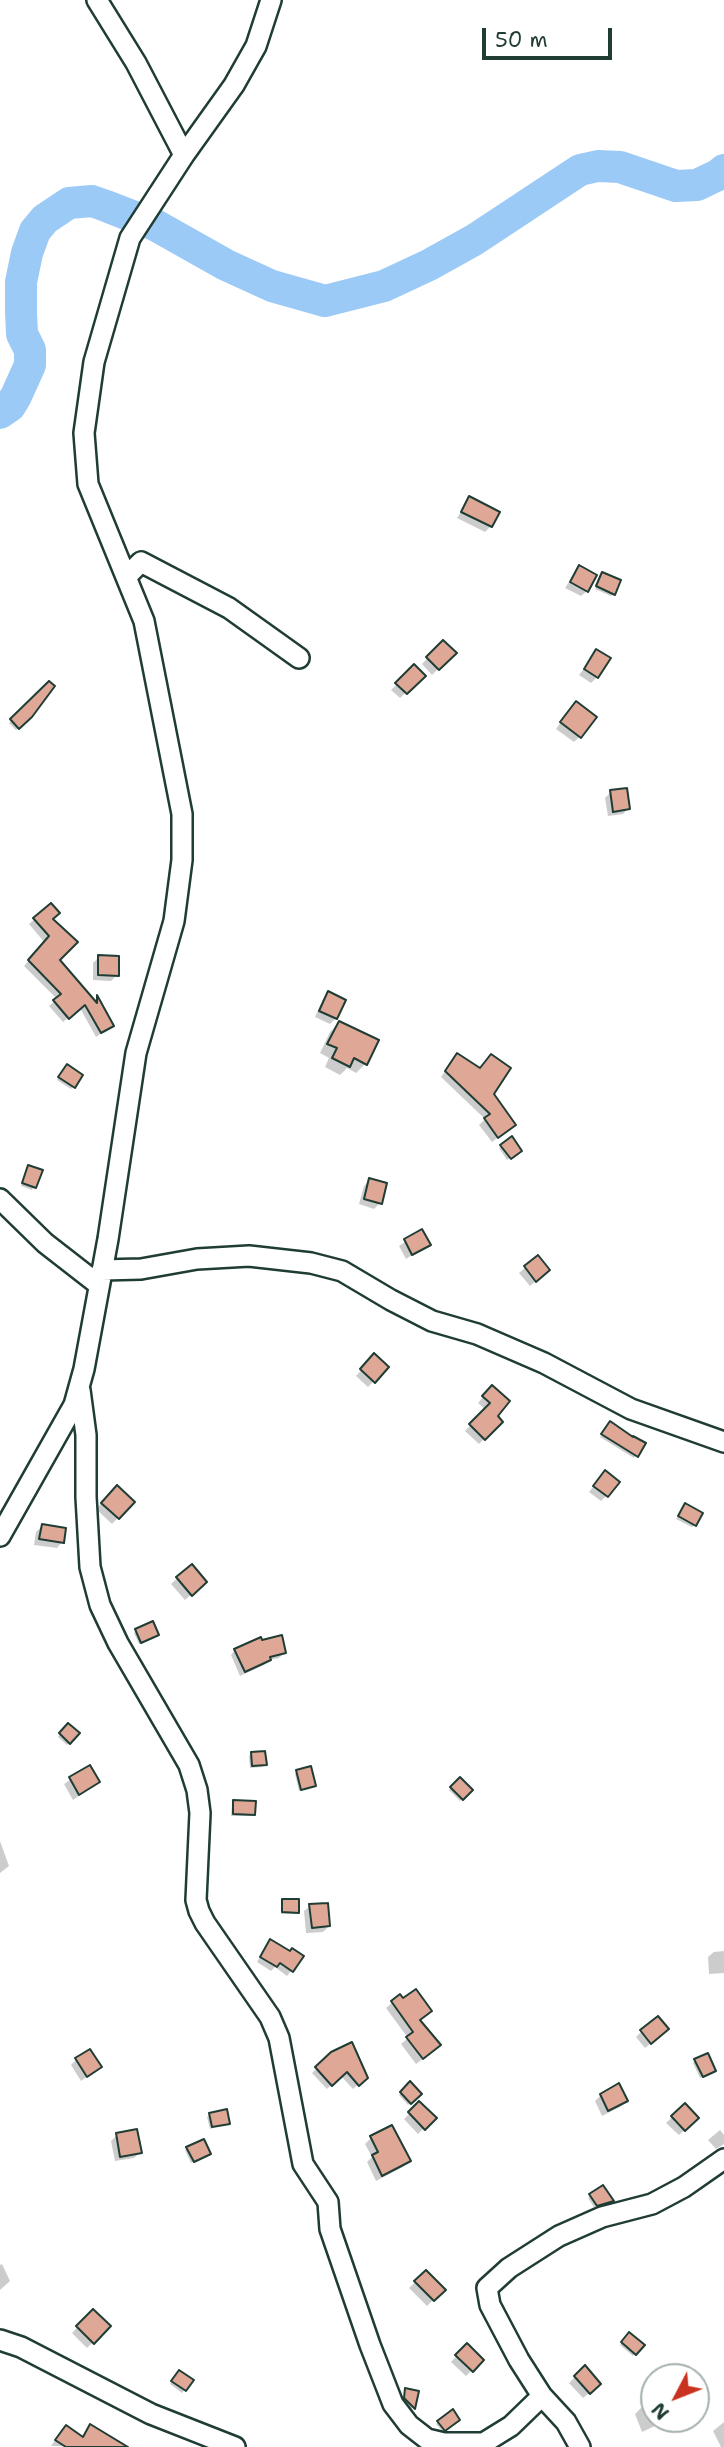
<!DOCTYPE html>
<html>
<head>
<meta charset="utf-8">
<style>
  body { margin:0 }
  #map { position:relative; width:724px; height:2447px; overflow:hidden; background:#fff; font-family:"Shantell Sans",sans-serif }
  canvas { display:block }
  .north { position:absolute; left:640px; top:2363px; width:70px; height:70px; box-sizing:border-box; background:#fff; border:2px solid #a5b1ae; border-radius:50%; rotate:228deg; font-size:19px; font-weight:700; line-height:28px; text-align:center; color:#1f3d34 }
  .north::after { content:''; display:block; margin:auto; width:24px; height:32px; background:#c8321e; clip-path:polygon(50% 0,100% 100%,50% 72%,0 100%) }
  .scale { position:absolute; left:482px; top:28px; width:130px; height:32px; box-sizing:border-box; border:4px solid #1f3d34; border-top:0; padding-left:9px; font-size:21px; line-height:24px; white-space:nowrap; color:#1f3d34; -webkit-text-stroke:5px #fff; paint-order:stroke }
</style>
</head>
<body>
<div id="map">
<canvas width="724" height="2447"></canvas>
<div class="north">N</div>
<div class="scale">50 m</div>
</div>
<script>
const c = document.querySelector('canvas').getContext('2d');
c.lineJoin = 'round';
function fillPath(path, color) {
  c.fillStyle = color;
  c.fill(path, 'evenodd');
}
function poly(rows) {
  const path = new Path2D();
  for (const r of rows) {
    path.moveTo(r[0], r[1]);
    for (let i = 2; i < r.length; i += 2) path.lineTo(r[i], r[i + 1]);
  }
  return path;
}
function strokePath(path, color, width, dash) {
  c.strokeStyle = color;
  c.lineWidth = width;
  c.lineCap = dash ? 'butt' : 'round';
  c.setLineDash(dash || []);
  c.stroke(path);
}
const shadow = poly([
  [469,499,491,526,485,532,457,518],
  [579,567,587,591,581,596,565,588],
  [603,574,613,594,611,596,595,589],
  [443,642,454,653,432,675,422,664],
  [597,651,597,677,591,683,579,675],
  [414,667,423,676,400,698,391,690],
  [49,683,31,716,16,730,9,723],
  [570,709,580,736,574,742,556,729],
  [611,792,629,808,623,814,608,816,605,798],
  [51,905,58,960,93,1001,97,998,112,1026,96,1037,80,1008,63,1022,49,1006,57,999,24,966,45,943,29,924],
  [99,957,117,975,111,981,93,980,93,963],
  [329,993,344,1001,336,1018,330,1024,315,1017,323,999],
  [339,1023,365,1064,356,1073,347,1068,340,1075,325,1067,329,1058,320,1053,330,1032],
  [452,1061,492,1094,508,1130,492,1142,479,1125,485,1119,441,1077],
  [65,1069,81,1076,71,1089,57,1080],
  [501,1146,518,1153,507,1160,499,1148],
  [29,1167,40,1171,32,1190,21,1186],
  [369,1180,380,1203,374,1209,359,1204,364,1186],
  [421,1231,428,1244,406,1259,399,1246],
  [537,1257,542,1276,530,1286,519,1273],
  [375,1356,387,1367,368,1387,356,1376],
  [492,1387,495,1416,501,1422,479,1444,465,1431,486,1410,478,1403],
  [608,1426,643,1443,634,1458,600,1437],
  [600,1478,606,1496,601,1501,589,1492],
  [117,1487,133,1502,112,1524,96,1509],
  [685,1505,695,1525,692,1527,676,1519],
  [42,1526,62,1542,57,1548,34,1545,36,1532],
  [191,1566,199,1588,185,1600,171,1584],
  [136,1631,155,1637,139,1644,134,1633],
  [235,1650,284,1653,279,1658,269,1660,264,1665,240,1676,231,1655],
  [68,1725,78,1733,67,1745,58,1737],
  [251,1754,265,1764,262,1767,250,1768,249,1756],
  [89,1767,98,1782,73,1800,64,1784],
  [297,1771,315,1785,299,1791,295,1774],
  [460,1779,470,1790,460,1801,449,1790],
  [234,1802,254,1814,251,1816,231,1816,232,1804],
  [0,1841,9,1866,0,1873],
  [283,1901,297,1912,295,1914,281,1914,281,1903],
  [310,1906,329,1926,323,1932,306,1933,304,1911],
  [270,1942,302,1957,287,1976,275,1967,271,1971,257,1962],
  [724,1951,724,1973,709,1974,708,1957,714,1952],
  [400,1996,419,2021,433,2051,416,2064,401,2044,408,2038,386,2008],
  [641,2032,661,2035,645,2048,636,2037],
  [332,2054,366,2077,353,2089,341,2076,327,2089,312,2073],
  [76,2060,100,2067,81,2081,71,2065],
  [695,2061,712,2073,700,2078,693,2063],
  [410,2084,420,2094,408,2105,399,2095],
  [601,2095,626,2101,620,2107,602,2116,595,2101],
  [419,2104,434,2118,418,2134,404,2119],
  [685,2105,697,2118,679,2135,666,2123],
  [210,2114,228,2123,210,2129,207,2117],
  [391,2128,409,2161,403,2167,376,2181,367,2162,372,2157,365,2144,371,2138],
  [720,2130,724,2135,724,2144,716,2149,708,2140],
  [117,2135,140,2152,134,2158,115,2161,111,2141],
  [187,2148,207,2156,191,2163,185,2150],
  [590,2196,611,2200,594,2207,588,2198],
  [2,2264,10,2281,0,2290,0,2265],
  [426,2272,443,2290,427,2306,409,2288],
  [93,2311,109,2326,87,2348,72,2333],
  [629,2334,642,2345,633,2356,620,2345],
  [467,2345,482,2360,466,2376,451,2362],
  [177,2375,191,2381,182,2393,170,2384],
  [575,2377,593,2390,583,2398,569,2383],
  [406,2390,417,2393,411,2410,402,2401],
  [654,2403,654,2419,670,2419,642,2432,635,2414,641,2408],
  [438,2422,456,2422,443,2432,436,2424],
  [724,2422,724,2447,721,2447,713,2431],
  [91,2426,113,2447,51,2446,61,2432,81,2438]
]);
const river = poly([
  [0,413,10,406,16,396,30,365,30,350,22,334,21,312,21,282,27,253,35,231,45,219,69,203,92,201,106,206,155,225,226,265,272,286,325,301,384,286,429,265,474,240,580,170,598,166,620,167,676,186,697,185,718,175,724,170]
]);
const building = poly([
  [469,496,500,512,492,527,461,512,469,496],
  [579,565,597,575,588,592,570,582,579,565],
  [602,572,621,580,615,595,596,586,602,572],
  [443,640,457,653,439,670,426,657,443,640],
  [596,649,611,658,598,678,584,669,596,649],
  [414,664,426,676,407,694,395,683,414,664],
  [49,681,55,686,32,717,19,729,10,719,49,681],
  [576,701,597,717,581,738,560,722,576,701],
  [627,788,630,809,613,812,610,790,627,788],
  [51,903,60,913,53,919,78,942,60,960,97,1003,97,995,114,1026,101,1033,85,1005,69,1019,53,1000,61,994,28,960,49,936,33,918,51,903],
  [98,955,119,956,119,976,98,975,98,955],
  [328,991,346,1000,337,1019,319,1011,328,991],
  [339,1021,379,1040,367,1065,354,1058,350,1067,332,1058,337,1048,327,1044,339,1021],
  [457,1053,480,1068,491,1054,511,1068,494,1094,516,1125,498,1138,484,1118,490,1114,445,1071,457,1053],
  [67,1064,83,1075,75,1088,58,1077,67,1064],
  [512,1136,522,1151,511,1159,500,1145,512,1136],
  [28,1165,43,1170,36,1188,22,1183,28,1165],
  [369,1178,387,1183,382,1204,364,1199,369,1178],
  [422,1229,431,1245,412,1255,404,1239,422,1229],
  [538,1255,550,1270,536,1282,524,1266,538,1255],
  [374,1353,389,1367,375,1383,360,1369,374,1353],
  [492,1385,510,1401,498,1416,503,1422,485,1440,469,1424,490,1403,482,1396,492,1385],
  [610,1421,633,1437,633,1436,646,1443,638,1457,601,1434,610,1421],
  [605,1470,620,1482,608,1497,593,1486,605,1470],
  [117,1485,135,1502,119,1519,101,1503,117,1485],
  [685,1503,703,1513,696,1526,678,1516,685,1503],
  [42,1524,66,1528,64,1543,39,1539,42,1524],
  [192,1564,207,1582,192,1596,176,1577,192,1564],
  [153,1621,159,1635,141,1643,135,1629,153,1621],
  [282,1635,286,1653,270,1657,271,1660,245,1672,234,1649,261,1637,262,1640,282,1635],
  [68,1723,80,1733,70,1744,59,1733,68,1723],
  [265,1751,267,1765,252,1766,251,1752,265,1751],
  [90,1765,100,1782,79,1795,69,1777,90,1765],
  [311,1766,316,1786,301,1790,296,1770,311,1766],
  [460,1777,473,1790,463,1800,450,1787,460,1777],
  [233,1800,256,1801,255,1815,233,1814,233,1800],
  [282,1899,299,1899,299,1913,282,1912,282,1899],
  [328,1903,330,1926,312,1928,309,1904,328,1903],
  [270,1939,290,1951,292,1948,304,1956,293,1972,280,1963,277,1967,260,1957,270,1939],
  [416,1989,432,2011,420,2020,441,2045,423,2059,406,2037,413,2032,391,2001,400,1994,403,1998,416,1989],
  [658,2016,669,2029,651,2044,640,2030,658,2016],
  [352,2042,368,2078,359,2086,347,2072,332,2086,315,2067,331,2052,352,2042],
  [90,2049,102,2067,87,2077,75,2058,90,2049],
  [708,2053,716,2071,703,2077,694,2059,708,2053],
  [410,2081,422,2094,411,2104,400,2092,410,2081],
  [619,2083,628,2101,608,2111,600,2094,619,2083],
  [419,2101,437,2118,425,2130,408,2112,419,2101],
  [685,2103,699,2118,685,2131,671,2116,685,2103],
  [227,2109,230,2124,212,2127,209,2113,227,2109],
  [392,2125,411,2161,382,2176,372,2155,378,2152,370,2136,392,2125],
  [137,2129,142,2153,120,2157,116,2133,137,2129],
  [204,2139,211,2154,194,2162,186,2147,204,2139],
  [603,2185,614,2201,597,2206,589,2194,603,2185],
  [426,2270,446,2290,434,2301,414,2281,426,2270],
  [93,2309,111,2326,94,2344,76,2326,93,2309],
  [629,2332,645,2345,636,2355,621,2342,629,2332],
  [467,2343,484,2360,473,2372,455,2355,467,2343],
  [585,2365,601,2384,590,2394,574,2376,585,2365],
  [179,2370,194,2380,186,2391,171,2381,179,2370],
  [405,2388,419,2391,415,2409,404,2398,405,2388],
  [453,2409,460,2420,445,2431,437,2421,453,2409],
  [90,2424,128,2447,66,2447,55,2440,66,2425,83,2437,90,2424]
]);
const street = poly([
  [97,0,136,63,184,155],
  [127,576,141,562,229,608,299,658],
  [0,1199,45,1243,99,1285],
  [102,1270,141,1269,197,1259,249,1256,311,1263,342,1271,391,1300,432,1321,477,1334,544,1363,631,1409,724,1442],
  [80,1390,86,1435,86,1497,90,1567,100,1605,118,1643,189,1765,197,1790,200,1813,196,1900,199,1911,205,1923,270,2017,279,2038,303,2164,328,2202,330,2229,370,2345,393,2404,409,2425,427,2439,444,2443,485,2443],
  [0,1536,74,1405,84,1369,108,1239,136,1053,174,921,182,860,182,814,144,621,88,484,84,433,94,362,130,238,184,155,234,85,256,46,271,0],
  [0,2340,21,2347,151,2414,235,2447],
  [477,2447,511,2426,542,2396],
  [580,2447,566,2422,542,2396,519,2360,490,2305,487,2288,509,2268,559,2236,602,2217,652,2204,684,2187,724,2159]
]);
fillPath(shadow, '#0003');
strokePath(river, '#9bcaf6', 32);
fillPath(building, '#dfa896');
strokePath(building, '#1f3d34', 2);
strokePath(street, '#1f3d34', 24);
strokePath(street, '#fff', 19);
</script>
</body>
</html>
